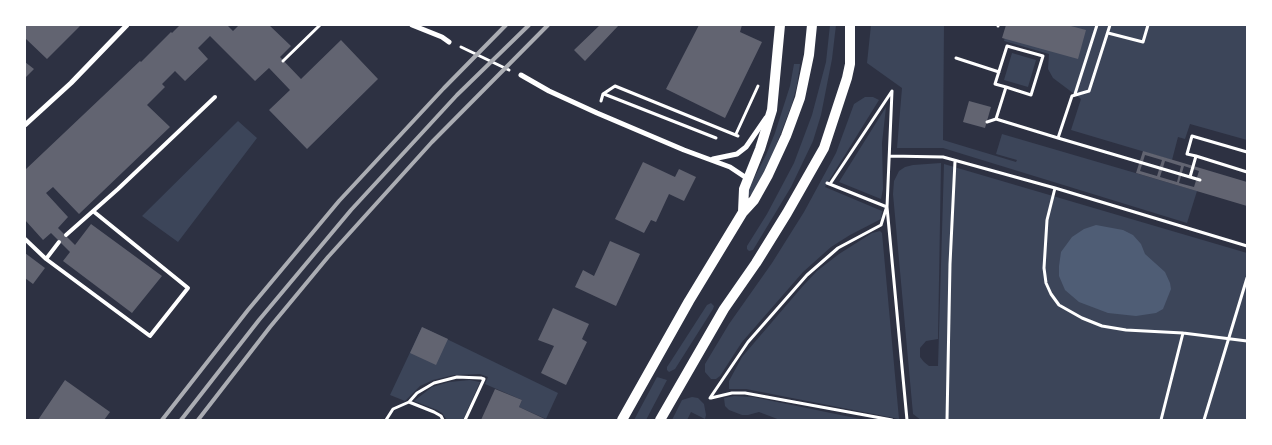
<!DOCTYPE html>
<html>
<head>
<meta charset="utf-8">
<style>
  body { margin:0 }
  #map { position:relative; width:1272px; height:445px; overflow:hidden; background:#2d3142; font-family:"Source Serif 4",serif }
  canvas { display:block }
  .frame { position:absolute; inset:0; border:26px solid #fff; pointer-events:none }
</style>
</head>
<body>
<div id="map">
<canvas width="1272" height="445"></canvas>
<div class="frame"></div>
</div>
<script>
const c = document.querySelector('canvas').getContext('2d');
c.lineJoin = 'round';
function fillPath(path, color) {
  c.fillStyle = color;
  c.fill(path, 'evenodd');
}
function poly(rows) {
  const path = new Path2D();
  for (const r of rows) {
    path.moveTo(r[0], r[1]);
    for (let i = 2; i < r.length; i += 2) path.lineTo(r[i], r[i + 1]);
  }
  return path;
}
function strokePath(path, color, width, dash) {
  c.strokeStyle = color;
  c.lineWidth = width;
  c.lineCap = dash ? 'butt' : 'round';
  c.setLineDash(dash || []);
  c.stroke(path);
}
const green = poly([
  [830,25,836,25,832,59,821,115,813,141,791,187,756,245,753,250,749,251,747,249,747,246,767,214,794,163,812,115,826,62],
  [871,25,944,25,943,140,1016,162,1017,160,996,154,1002,134,1197,191,1187,223,943,148,897,148,902,88,867,63],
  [1008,25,1247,25,1247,140,1190,124,1185,139,1178,137,1172,160,1071,130,1081,99,1053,78,1048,69,1049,54,1004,41],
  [1012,53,1036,60,1028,87,1004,80],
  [794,64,800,64,797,85,792,104,773,153,753,194,749,195,747,192,766,155,775,133,790,86],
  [865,97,873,97,879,100,825,187,882,211,881,219,850,235,831,247,803,272,742,342,720,376,716,379,711,379,705,372,705,364,729,324,772,263,804,212,836,153,854,104],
  [886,107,882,143,883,189,881,199,839,182],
  [238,121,257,138,178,242,142,216],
  [941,163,938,339,926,341,920,348,920,357,924,362,929,366,938,366,944,164,1247,253,1247,420,921,420,913,414,893,194,894,181,899,171,905,167,913,165],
  [880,231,882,233,899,419,746,389,729,389,729,381,742,357,802,287,817,271,839,254,872,233],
  [711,303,714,306,713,309,675,369,669,372,667,370,667,367,671,361,707,305],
  [422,327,558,393,546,419,519,407,522,400,485,384,488,377,480,374,454,375,433,380,420,386,405,401,390,395],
  [657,377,667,380,646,420,634,420],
  [470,380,480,382,463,420,447,420,442,413,437,410,414,401,432,387,449,382],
  [734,396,753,397,865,420,780,420,759,412,748,415,742,415,729,410,725,406,724,398],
  [692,397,698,398,704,404,706,415,705,419,691,412,687,420,672,420,682,400]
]);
const water = poly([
  [1096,225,1123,230,1133,235,1141,244,1145,254,1165,272,1170,283,1171,289,1163,309,1156,313,1136,316,1108,313,1079,302,1065,290,1059,276,1059,266,1061,252,1072,237,1084,229]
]);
const building = poly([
  [25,25,81,25,47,59,25,38],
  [180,25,229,25,228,26,233,31,239,25,269,25,291,46,280,57,301,79,341,40,378,79,307,149,269,110,290,90,269,68,255,81,210,36,198,48,208,59,185,81,175,71,162,84,165,87,147,105,170,127,79,214,53,187,46,193,68,217,58,228,75,245,91,224,162,276,132,313,63,261,70,252,51,233,43,240,25,220,25,170,140,61,141,62,171,32,172,33],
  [600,25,619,25,585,61,574,50],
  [699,25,742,25,740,32,762,42,725,118,666,89],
  [1006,25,1067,25,1086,30,1078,59,1002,38],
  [25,62,34,69,25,78],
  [969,101,991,107,985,128,963,122],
  [1143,151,1247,182,1247,206,1136,173],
  [1145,155,1162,160,1157,176,1140,171],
  [1165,161,1181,166,1177,182,1160,177],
  [1184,166,1199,171,1194,187,1179,183],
  [643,162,675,177,679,169,696,177,684,201,669,194,656,222,651,220,644,233,615,219],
  [610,241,640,254,616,306,575,287,583,270,594,276],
  [25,253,45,268,33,284,25,278],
  [553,308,589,324,582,339,587,342,566,385,541,373,554,346,538,340],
  [422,327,448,339,436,365,410,353],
  [65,380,110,412,104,420,38,420],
  [495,389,522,400,519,407,547,420,481,420]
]);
const path = poly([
  [1110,25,1089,91,1072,96,1058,138,1190,177,1196,156,1187,154,1192,136,1247,152],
  [998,26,998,25],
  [1108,33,1143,42,1148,25],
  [461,47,509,70],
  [956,58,999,72],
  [283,61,320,25],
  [604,94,716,138],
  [1075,94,1097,25],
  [601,101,603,94,615,86,738,136],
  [996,119,1006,87,995,84,1007,46,1043,56,1031,95,1006,87],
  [987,122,996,119,1058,138],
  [736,134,758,86],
  [890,156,943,157,1055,188,1247,246],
  [1196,156,1247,172],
  [1190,177,1200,180],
  [827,183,887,207],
  [830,184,892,91,887,207,907,420],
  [1055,188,1047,220,1044,268,1046,283,1051,294,1059,305,1082,318,1102,326,1126,330,1183,333,1247,341],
  [710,398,748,342,807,275,838,248,881,225,886,209],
  [711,398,732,393,745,393,892,420],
  [409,402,434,412,441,416,443,420],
  [386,420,393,409,409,402,417,393,434,383,457,377,481,378,484,379,465,420],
  [947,420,950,264,955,161],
  [1161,420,1183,333],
  [1204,420,1247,278]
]);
const service = poly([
  [66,235,118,189,215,97],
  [25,239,46,259,150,336,188,288,93,211],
  [46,259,59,242]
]);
const minor = poly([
  [412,25,442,37,449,42],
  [521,75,549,91,597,113,684,150,730,167,748,179],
  [25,125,71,83,127,25],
  [713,159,737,154,746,147,766,118]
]);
const secondary = poly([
  [743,212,744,189,760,149,772,110,780,25],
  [622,420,689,301,743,212,754,200,768,175,786,136,800,98,809,55,812,25],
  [660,420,724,309,756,263,787,213,824,148,847,78,850,64,850,25]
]);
const rail = poly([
  [162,420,248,310,339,201,444,88,506,25],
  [181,420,259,320,351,210,457,95,529,25],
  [198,420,270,327,328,257,432,142,548,25]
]);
fillPath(green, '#3c4559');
fillPath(water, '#4f5d75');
fillPath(building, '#626471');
strokePath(path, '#fff', 3);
strokePath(service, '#fff', 4);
strokePath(minor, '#fff', 5);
strokePath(secondary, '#fff', 10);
strokePath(rail, '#abadb3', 4);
</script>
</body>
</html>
